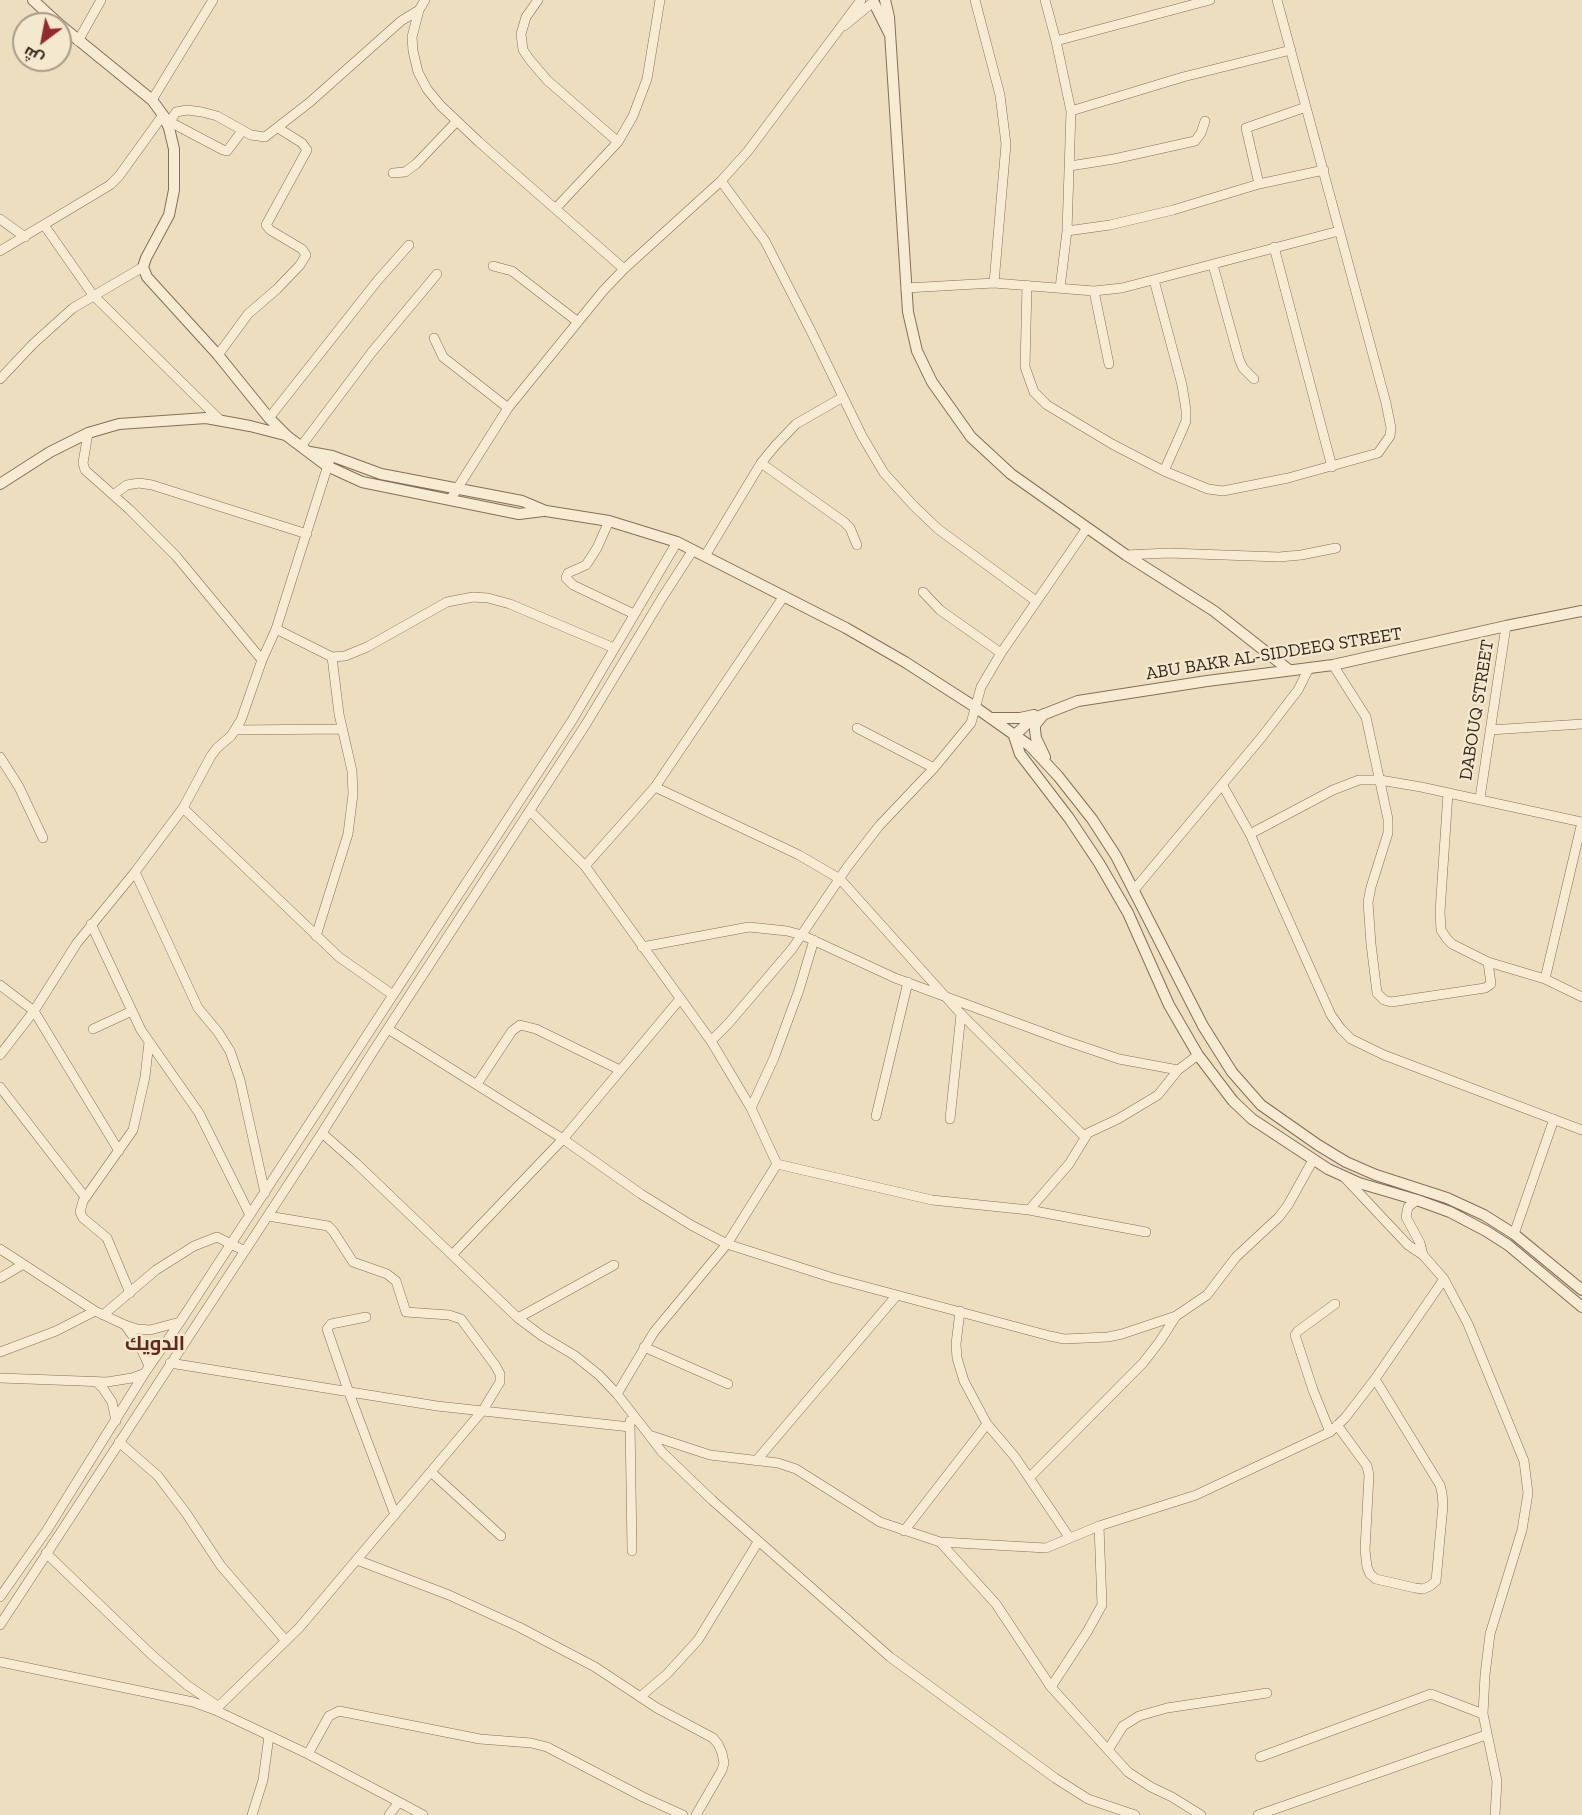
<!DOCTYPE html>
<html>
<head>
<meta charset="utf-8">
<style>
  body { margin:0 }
  #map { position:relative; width:1582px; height:1815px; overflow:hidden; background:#eddec0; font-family:"Zilla Slab",Cairo,serif }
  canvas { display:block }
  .north { position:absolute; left:12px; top:12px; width:60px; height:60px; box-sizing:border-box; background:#f4e8cf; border:2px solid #a89b88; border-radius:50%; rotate:212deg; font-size:16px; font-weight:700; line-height:24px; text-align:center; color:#35281d }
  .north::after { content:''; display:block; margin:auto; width:21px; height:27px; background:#932a2e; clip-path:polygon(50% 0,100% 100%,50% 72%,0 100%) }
</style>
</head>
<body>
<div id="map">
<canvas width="1582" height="1815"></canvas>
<div class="north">ش</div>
</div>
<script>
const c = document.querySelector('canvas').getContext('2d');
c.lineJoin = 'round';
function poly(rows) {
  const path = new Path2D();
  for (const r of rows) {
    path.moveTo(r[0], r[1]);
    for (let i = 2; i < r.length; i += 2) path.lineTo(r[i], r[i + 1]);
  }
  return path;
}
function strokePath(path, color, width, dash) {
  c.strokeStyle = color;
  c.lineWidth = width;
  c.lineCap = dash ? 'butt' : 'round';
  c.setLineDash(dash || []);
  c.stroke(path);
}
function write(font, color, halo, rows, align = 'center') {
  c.font = font + ' "Zilla Slab",Cairo,serif';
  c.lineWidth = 4.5;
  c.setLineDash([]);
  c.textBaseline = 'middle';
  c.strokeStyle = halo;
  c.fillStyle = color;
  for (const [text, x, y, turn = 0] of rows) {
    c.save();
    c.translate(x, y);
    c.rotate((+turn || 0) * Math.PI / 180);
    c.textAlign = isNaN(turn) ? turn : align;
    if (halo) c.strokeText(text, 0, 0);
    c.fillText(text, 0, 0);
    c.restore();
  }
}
const minor = poly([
  [425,0,419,10,412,37,413,51,418,72,427,89,440,105,479,142,624,269],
  [538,0,526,17,521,34,523,50,530,60,547,80,618,142],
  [975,0,1000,95,1006,144,994,283],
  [1045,0,1056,41,1071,111,1067,231,1060,288],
  [844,26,872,3],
  [78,41,101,0],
  [1056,41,1210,0],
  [152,100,213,0],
  [1071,111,1183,77,1291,50],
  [170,122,176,112,187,110,202,112,217,116,251,135,265,137,310,102,401,21,419,10],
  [1070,166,1114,159,1195,141,1201,133,1205,121],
  [393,173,405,172,416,164,457,121],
  [721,181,765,241,812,333,862,436,884,473,913,505,938,529,1036,601],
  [1259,184,1246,128,1306,107],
  [556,208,618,142,633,116,647,79,660,0],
  [0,219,25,237],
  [44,225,93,295,220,420],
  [1067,231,1110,225,1173,210,1259,184,1324,170],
  [1274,247,1332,467],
  [0,251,110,185,119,176,163,115,170,122,223,150,227,151,242,131],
  [1213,265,1239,359,1243,368,1254,379],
  [493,266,512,271,578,322],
  [1154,280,1182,385,1186,410,1186,421,1181,433,1164,471],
  [1027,285,1025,367,1034,392,1047,405,1112,444,1164,471,1208,489,1223,491,1288,478,1378,453,1390,436,1391,428,1386,403,1277,0],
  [906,288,994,283,1094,291,1122,288,1339,231],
  [1094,291,1109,364],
  [434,338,443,357,508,408],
  [218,355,248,314,277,289,300,265,306,255,302,249,270,230,266,225,307,150,302,143,278,128],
  [0,379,33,344,73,308,143,267],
  [269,418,378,280,409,245],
  [88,433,83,463,85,470,130,510,176,556,262,660],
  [302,445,372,352,437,274],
  [761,463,844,522,850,528,857,545],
  [113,495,127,485,139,483,152,485,307,534],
  [450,500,508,408,603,291,624,269,721,181,748,151,861,0],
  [609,521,597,548,590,559,586,565,568,573,566,578,573,585,634,614],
  [1126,555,1169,553,1279,557,1301,555,1336,548],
  [705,556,761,463,775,446,796,424,843,397],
  [923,592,940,610,1001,653],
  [276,629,332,657,345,656,367,647,447,602,473,597,488,598,510,604,614,648],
  [1333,665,1366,717,1388,819,1388,833,1371,887,1368,902,1371,944,1377,993,1384,1000,1391,1002,1485,988,1491,984,1488,962],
  [857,728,934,768],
  [236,730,342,729],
  [1490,730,1582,724],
  [0,757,19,787,43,838],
  [1223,786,1250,834,1331,1015,1341,1029,1351,1039,1384,1055,1582,1130],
  [655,787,799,855,840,879,961,1014,1085,1137],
  [1448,793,1440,912,1441,930,1447,939,1452,944,1488,962,1545,979,1582,997],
  [1480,798,1506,626],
  [183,808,339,957,393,995],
  [530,811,585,866,711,1041,728,1024,792,949,848,866,879,826,934,768,971,723,981,687,1001,653,1087,528],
  [1250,834,1333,790,1359,780,1380,780,1421,787,1582,822],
  [585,866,655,787,784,596],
  [135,872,198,1008,218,1032,230,1051,240,1080,265,1193],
  [1134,890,1261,738,1298,690,1309,668],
  [91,924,141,1030,199,1113,250,1215],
  [316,936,348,834,353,794,352,771,339,714,332,657],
  [642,947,749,927,787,931,802,935,895,978,1063,1040,1119,1059,1178,1070],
  [1545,979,1582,822],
  [0,985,34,1011,119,1151],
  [93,1029,132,1011],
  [388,1029,563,1139,641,1194,691,1225,727,1244,777,1164],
  [711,1041,751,1108,777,1164],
  [0,1055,34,1011,77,943,135,872,183,808,211,756,217,748,231,736,241,720,262,660,276,629,329,462],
  [477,1084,512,1031,520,1025,536,1029,620,1070],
  [0,1087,85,1197],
  [751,1108,774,1058,799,990,814,940],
  [876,1116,908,982],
  [950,1119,961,1014],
  [322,1133,356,1163,518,1318,542,1336,574,1355,599,1375,617,1394,649,1435,710,1455,778,1463,796,1469,880,1522,940,1542,996,1604,1051,1687,1128,1772,1151,1787,1172,1797,1201,1815],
  [777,1164,932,1200,1029,1210,1146,1232],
  [1345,1178,1408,1245,1423,1255,1444,1279,1468,1324,1524,1461,1528,1493,1522,1530,1490,1634,1485,1675,1483,1714,1497,1781,1495,1815],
  [1417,1200,1408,1207,1406,1217,1420,1243,1423,1255],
  [1029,1210,1069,1164,1088,1133,1118,1119,1158,1095,1178,1070,1198,1055],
  [1514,1234,1554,1119],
  [0,1249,95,1311,125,1325,137,1329,150,1330,180,1322],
  [452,1255,563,1139,680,999],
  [0,1278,22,1265],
  [130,1293,107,1238,83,1218,80,1212,83,1201,133,1130,145,1077,149,1042],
  [1335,1304,1298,1331,1295,1335,1313,1390,1330,1432,1345,1418,1375,1379,1444,1279],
  [960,1311,956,1344,957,1358,964,1381,987,1424,1015,1457,1069,1537],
  [103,1315,156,1270,194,1246,217,1237,245,1251],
  [366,1317,331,1324,327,1329,348,1390,395,1515],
  [518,1318,614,1265],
  [125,1325,140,1346,149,1366],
  [644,1347,728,1384],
  [0,1352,56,1331,95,1311],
  [170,1363,437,1406,630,1427],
  [0,1378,107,1382,132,1378,143,1374],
  [95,1381,102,1387,112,1402,116,1421],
  [617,1394,654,1332,727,1244,833,1278,1050,1336,1064,1339,1108,1337,1122,1334,1176,1316,1207,1295,1236,1257,1279,1217,1288,1205,1313,1160],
  [630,1421,632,1551],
  [1337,1425,1367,1466,1369,1475,1365,1550,1367,1567,1370,1574,1376,1579,1415,1588,1423,1589,1430,1586,1436,1581,1443,1505,1442,1493,1440,1485,1375,1379],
  [649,1435,662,1452,712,1500,890,1657,1055,1778,1088,1799,1135,1815],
  [119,1442,158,1476,186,1513,221,1566,286,1641],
  [756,1461,897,1295],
  [431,1472,501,1536],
  [1029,1478,1143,1363,1160,1341,1176,1316],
  [904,1531,987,1424],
  [940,1542,1046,1548,1099,1526,1196,1495,1330,1432],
  [46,1553,153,1656,187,1685,219,1707],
  [357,1560,449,1595,519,1627,595,1667,657,1708,713,1738,718,1744,722,1753,724,1763,722,1770,696,1815],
  [0,1597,47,1530,144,1374,180,1322,573,719,677,542],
  [0,1625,322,1133,372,1053,586,724,662,598,693,550],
  [0,1662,193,1702,215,1710,308,1754,329,1716,339,1711,480,1739,531,1743,547,1747,643,1797,683,1815],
  [1051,1687,1087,1632,1102,1605,1099,1526],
  [640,1697,667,1674,698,1640,758,1542],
  [215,1710,299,1628,483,1410,500,1382,500,1374,495,1365,461,1319,449,1315,406,1312,396,1281,387,1274,353,1262,333,1231,328,1226,268,1216],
  [1108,1750,1123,1726,1139,1716,1167,1708,1267,1693],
  [308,1754,399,1802,389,1815],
  [1260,1757,1431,1694,1483,1714],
  [399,1802,423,1815],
  [252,1815,263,1780,269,1736],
  [1258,1815,1486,1735]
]);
const tertiary = poly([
  [33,0,59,24],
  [885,0,889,17,908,312,917,351,932,382,971,437,1011,474,1126,555,1214,611,1289,670],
  [874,3,889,33],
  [60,25,152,100,163,115,169,128,174,149,174,190,169,215,146,258,143,267,147,277,218,355,269,418,287,436,327,466,362,482,519,514,543,511],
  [310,452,332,456,381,474,522,501,546,511,609,521,677,542,846,628,905,662,975,707,1030,746,1058,776,1092,819,1116,856,1203,1026,1232,1072,1261,1105,1318,1145,1346,1162,1376,1175,1447,1198,1484,1215,1514,1234,1582,1290],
  [0,484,50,452,88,433,119,424,206,418,250,426,285,435],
  [1044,714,1035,725,1035,730,1036,738,1045,757],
  [990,718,1020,718,1034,715],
  [1014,736,1020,754,1069,818,1099,863,1128,913,1169,1005,1198,1055,1233,1101,1252,1119,1328,1169,1359,1183,1417,1200,1450,1212,1486,1231,1508,1245,1582,1307],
  [1014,736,1032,719,1078,701,1207,681,1333,665,1506,626,1582,611]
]);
const streetNames = [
  ["ABU BAKR AL-SIDDEEQ STREET",1274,654,-9],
  ["DABOUQ STREET",1477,710,-81]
];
const neighbourhoodNames = [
  ["الدويك",155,1344]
];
strokePath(minor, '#856f58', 10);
strokePath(tertiary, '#856f58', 12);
strokePath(minor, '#f8ebd3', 9);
strokePath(tertiary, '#f8ebd3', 10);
write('18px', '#35281d', '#f4e8cf', streetNames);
write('bold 20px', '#61291d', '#f4e8cf', neighbourhoodNames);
</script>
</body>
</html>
